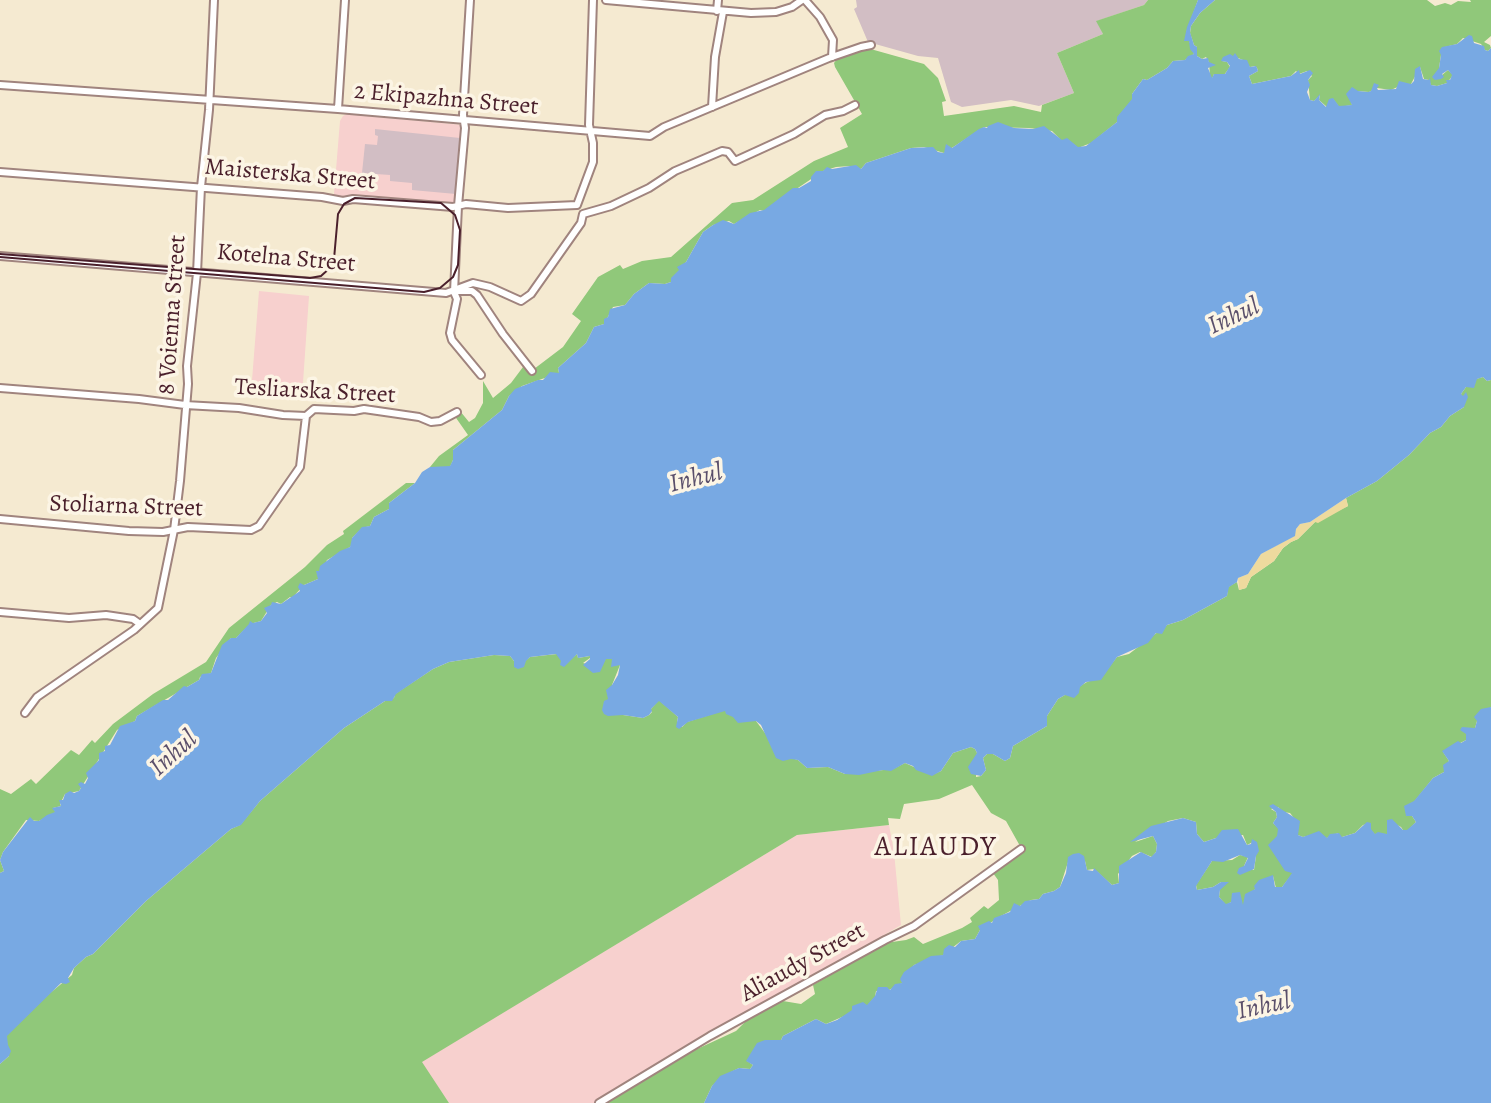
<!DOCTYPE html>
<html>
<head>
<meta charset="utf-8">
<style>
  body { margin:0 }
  canvas { display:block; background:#f5ead1 }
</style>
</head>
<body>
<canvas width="1491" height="1103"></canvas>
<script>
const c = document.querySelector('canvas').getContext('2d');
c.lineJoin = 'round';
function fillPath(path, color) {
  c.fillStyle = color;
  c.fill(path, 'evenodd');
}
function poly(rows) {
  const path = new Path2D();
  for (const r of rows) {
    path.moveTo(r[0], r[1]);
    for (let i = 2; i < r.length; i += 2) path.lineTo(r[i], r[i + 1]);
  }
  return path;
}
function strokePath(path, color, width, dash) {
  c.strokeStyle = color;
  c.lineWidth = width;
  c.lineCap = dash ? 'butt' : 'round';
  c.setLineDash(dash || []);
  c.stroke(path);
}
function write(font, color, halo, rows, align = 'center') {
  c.font = font + ' Alegreya,serif';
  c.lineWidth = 7;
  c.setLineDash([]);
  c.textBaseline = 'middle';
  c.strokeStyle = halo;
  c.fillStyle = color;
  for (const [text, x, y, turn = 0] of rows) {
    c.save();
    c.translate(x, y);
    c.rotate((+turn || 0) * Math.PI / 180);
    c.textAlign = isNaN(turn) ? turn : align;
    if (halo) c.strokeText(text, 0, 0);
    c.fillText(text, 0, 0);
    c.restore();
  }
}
const built = poly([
  [347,114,463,125,455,204,337,197,334,194,340,121,343,116],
  [259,291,309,296,302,397,251,393],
  [889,825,894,852,901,925,806,981,707,1032,659,1065,594,1103,449,1103,421,1062,797,835]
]);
const industrial = poly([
  [856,0,1148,0,1144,5,1097,21,1103,34,1057,53,1074,93,1039,106,1011,100,962,107,951,102,938,58,918,56,868,42,854,9,857,7],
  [375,129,460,138,456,194,412,190,412,183,390,181,390,175,362,173,365,144,377,145,378,136,375,135]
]);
const green = poly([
  [1148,0,1198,0,1186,33,1194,54,1185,60,1173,61,1167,68,1147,80,1143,79,1132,94,1133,99,1118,117,1117,122,1091,143,1078,148,1067,139,1062,141,1052,131,1029,128,984,127,944,153,924,147,911,148,866,163,861,169,850,166,836,167,823,171,764,211,760,210,734,224,729,221,713,225,703,232,686,262,671,282,665,284,649,283,634,294,625,305,613,307,604,324,594,327,586,343,558,368,559,373,522,386,509,396,502,410,453,450,453,460,450,467,430,467,439,456,468,435,454,415,460,411,469,422,475,418,483,403,483,381,493,398,511,383,523,367,528,364,534,369,563,347,581,321,572,314,598,277,620,265,623,269,642,261,671,257,732,203,753,200,814,161,848,147,840,128,862,114,835,67,834,63,837,59,867,48,924,64,938,78,946,101,942,102,944,116,1014,106,1041,112,1042,105,1074,93,1057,53,1103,34,1096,21,1144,5],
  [1215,0,1427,0,1435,6,1445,3,1451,5,1458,1,1471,2,1470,0,1491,0,1491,36,1484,42,1490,45,1491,48,1488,51,1485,50,1481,44,1463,38,1457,44,1445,47,1441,55,1439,68,1442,75,1448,70,1453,75,1447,83,1437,86,1431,85,1429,80,1424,79,1420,67,1411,84,1404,84,1391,90,1377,88,1369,92,1357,91,1350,98,1352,105,1339,107,1333,99,1327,107,1319,100,1320,95,1314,101,1310,100,1308,80,1312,76,1307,71,1299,74,1296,71,1291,76,1252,84,1249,76,1258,71,1257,68,1255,66,1250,67,1243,60,1233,56,1222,61,1227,62,1230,67,1224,75,1214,74,1212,79,1210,77,1209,62,1206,57,1202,59,1197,56,1197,47,1194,45,1190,33,1191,26,1200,13],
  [1483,377,1487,381,1491,380,1491,707,1477,721,1475,728,1472,728,1466,734,1466,740,1443,752,1449,761,1444,772,1433,778,1414,802,1412,816,1416,822,1407,831,1403,830,1401,827,1387,820,1387,834,1375,835,1371,830,1371,823,1363,825,1355,833,1342,837,1340,837,1338,833,1327,838,1311,835,1303,837,1298,835,1298,823,1290,813,1283,812,1278,807,1271,809,1276,812,1277,817,1273,823,1278,828,1281,863,1293,873,1282,887,1276,888,1273,876,1255,889,1243,906,1231,902,1226,905,1219,897,1221,882,1213,887,1197,890,1196,885,1212,861,1232,860,1240,855,1248,857,1244,866,1254,870,1256,856,1253,842,1247,845,1243,835,1216,838,1204,842,1197,834,1196,822,1183,818,1168,821,1135,842,1153,836,1157,844,1156,852,1152,857,1140,852,1132,856,1118,874,1119,883,1112,885,1094,869,1087,870,1085,861,1068,862,1060,887,1054,891,1043,894,1039,899,1031,900,999,917,980,930,975,939,961,941,943,955,914,965,902,983,889,990,876,991,875,997,867,1006,826,1024,816,1019,783,1036,781,1040,754,1052,747,1061,753,1065,750,1069,739,1068,725,1075,712,1086,704,1103,605,1103,695,1050,736,1031,750,1017,783,1001,801,1004,815,994,813,985,885,943,906,940,914,937,923,944,962,928,972,922,970,918,984,906,988,909,999,900,998,880,993,873,1020,846,1006,821,991,813,972,785,939,799,904,804,900,819,888,818,889,825,797,835,422,1062,449,1103,0,1103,0,1064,9,1056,6,1036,38,1003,72,975,74,968,86,957,93,954,146,901,231,829,240,825,260,801,344,728,385,701,394,698,395,694,433,669,449,662,494,655,510,656,514,661,525,661,530,657,557,654,566,663,577,654,578,658,590,656,590,658,583,663,600,667,605,659,612,659,620,665,612,685,623,715,643,718,649,715,652,712,650,710,659,700,678,717,677,722,682,727,687,722,725,710,756,721,768,737,775,753,798,760,807,768,828,767,845,774,893,769,905,763,932,775,941,771,953,753,971,747,975,749,977,753,976,777,981,776,986,770,983,758,987,754,993,754,1005,761,1010,758,1013,746,1047,726,1047,716,1058,699,1087,682,1102,676,1117,657,1129,654,1167,625,1183,620,1227,596,1228,587,1237,582,1239,590,1246,588,1251,577,1274,561,1283,548,1291,542,1298,539,1315,522,1348,506,1346,498,1377,481,1409,455,1430,433,1441,427,1450,416,1464,407,1461,394,1466,387,1476,379],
  [406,483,415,483,389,503,389,509,374,517,370,526,362,528,352,538,353,543,350,547,327,560,318,579,304,585,292,598,290,597,281,604,277,602,271,605,261,621,250,624,236,638,231,638,216,658,211,673,200,677,199,680,137,716,135,721,117,730,79,791,65,794,60,804,61,806,53,808,56,812,50,816,39,821,26,820,3,852,0,860,4,871,0,873,0,789,11,794,31,779,36,784,71,750,79,755,92,740,95,743,113,724,153,694,206,662,229,628,305,567,327,545,344,534,343,531]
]);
const sand = poly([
  [1346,498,1348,506,1318,523,1315,522,1298,539,1291,542,1283,548,1274,561,1251,577,1246,588,1239,590,1238,578,1248,574,1261,554,1294,536,1296,529,1300,524,1310,522]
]);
const water = poly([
  [1198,0,1215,0,1200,13,1191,26,1190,32,1194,45,1197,47,1197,56,1202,59,1208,58,1209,62,1216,65,1208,68,1212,78,1214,74,1225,74,1230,66,1227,62,1221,61,1223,57,1230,54,1233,56,1235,53,1239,59,1247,60,1250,67,1256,66,1257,68,1258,71,1249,76,1252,84,1291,76,1299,70,1300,74,1310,70,1313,73,1308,80,1310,85,1307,92,1310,100,1314,101,1320,94,1319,100,1326,107,1329,99,1333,98,1339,106,1352,105,1346,94,1352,87,1358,91,1368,92,1371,91,1374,83,1379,85,1377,88,1378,90,1396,89,1399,81,1411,84,1414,81,1415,69,1420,66,1423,79,1429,80,1430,78,1431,85,1437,86,1447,83,1446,80,1450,80,1452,75,1448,70,1442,74,1444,77,1441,79,1435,80,1432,77,1439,68,1441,55,1439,51,1442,47,1457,44,1469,35,1472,36,1474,43,1484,46,1485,50,1488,51,1491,48,1491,380,1487,381,1483,377,1477,379,1474,388,1466,387,1461,394,1463,396,1466,392,1468,397,1464,407,1450,416,1441,427,1430,433,1409,455,1377,481,1346,498,1310,522,1300,524,1296,529,1295,536,1261,554,1248,574,1238,578,1237,582,1229,587,1227,596,1183,620,1167,625,1162,634,1156,633,1148,643,1117,657,1101,680,1086,682,1080,687,1079,693,1074,698,1065,695,1058,699,1047,716,1047,726,1013,746,1010,758,1005,761,993,754,987,754,983,758,986,770,981,776,971,774,968,767,977,753,975,749,971,747,953,753,941,771,932,776,916,770,913,766,905,763,891,771,883,770,859,775,845,774,828,767,807,768,798,760,791,759,783,761,776,758,761,725,756,721,738,723,733,717,726,714,725,711,688,722,679,729,676,727,678,717,659,701,651,709,652,711,649,715,643,718,623,715,608,716,604,714,602,710,604,701,608,699,606,690,612,685,618,675,620,665,611,667,612,659,606,659,600,672,593,673,583,665,590,659,590,656,578,658,577,654,564,667,560,665,561,661,556,654,530,657,526,661,524,667,518,669,514,667,514,661,510,656,494,655,449,662,433,669,396,694,392,701,385,701,344,728,260,801,241,825,231,829,146,901,93,954,86,957,74,968,68,978,70,982,66,984,61,983,7,1036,8,1045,11,1051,9,1056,0,1064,0,873,4,871,0,860,3,852,30,817,34,821,39,821,47,815,55,812,52,808,61,806,59,800,63,800,65,794,70,791,74,793,79,791,81,788,78,784,81,782,85,784,88,778,86,773,99,760,99,753,105,751,105,746,110,745,120,726,135,721,137,716,163,700,168,700,184,686,187,687,199,680,202,674,211,673,222,645,231,638,236,638,249,624,250,621,253,623,261,621,267,613,264,608,271,605,272,602,281,604,300,591,298,587,300,583,304,585,318,579,316,571,319,571,320,566,340,551,350,547,352,538,362,527,370,526,374,517,389,509,389,503,415,483,422,472,430,467,450,466,453,460,453,450,502,410,509,396,515,389,538,380,543,380,550,372,559,373,558,368,586,343,594,327,604,324,604,319,608,317,610,309,625,305,634,294,649,283,665,284,671,282,671,278,679,270,677,267,686,262,703,232,713,225,723,220,734,224,750,213,764,210,793,188,799,188,811,181,811,177,816,171,823,171,827,167,832,169,856,165,861,169,866,163,911,148,933,147,938,152,944,153,946,144,952,148,979,129,984,127,987,128,988,126,998,122,1014,128,1033,129,1044,126,1062,140,1067,138,1078,147,1086,146,1117,122,1117,117,1132,99,1132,94,1143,79,1147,80,1167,68,1173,61,1185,60,1188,56,1194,54,1190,49,1189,41,1184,41,1187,27],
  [1491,707,1491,1103,704,1103,712,1086,720,1076,739,1068,750,1069,753,1065,746,1061,757,1043,765,1040,781,1040,783,1036,816,1019,826,1024,837,1020,852,1010,852,1006,863,1002,867,1005,875,996,878,987,887,987,890,990,895,984,902,983,900,979,904,972,914,965,931,956,943,955,944,949,949,945,955,947,961,941,975,939,980,930,978,926,989,921,992,923,994,918,1010,912,1014,903,1020,906,1025,901,1039,899,1043,894,1054,891,1060,887,1066,873,1068,857,1073,854,1079,853,1084,856,1087,870,1093,871,1094,868,1112,885,1119,883,1119,866,1141,852,1151,857,1156,852,1157,844,1153,836,1130,842,1151,826,1183,818,1196,822,1197,834,1204,842,1216,838,1222,830,1238,829,1247,845,1251,844,1252,839,1257,842,1259,851,1256,856,1254,869,1240,875,1237,873,1239,868,1244,866,1248,858,1240,855,1223,862,1212,861,1196,886,1197,890,1213,887,1221,882,1229,882,1220,890,1219,897,1226,904,1231,902,1232,893,1240,892,1243,905,1245,894,1255,889,1254,886,1259,880,1273,875,1275,887,1282,887,1292,873,1285,871,1268,845,1277,836,1278,829,1273,823,1277,817,1276,812,1269,806,1273,804,1300,821,1298,835,1303,837,1319,831,1327,838,1330,834,1339,833,1342,837,1355,833,1367,822,1371,823,1371,829,1375,834,1378,832,1387,834,1387,820,1392,819,1403,830,1407,830,1416,822,1412,816,1406,816,1404,806,1414,801,1433,778,1444,772,1443,765,1449,761,1442,751,1458,741,1461,743,1466,740,1466,734,1460,730,1462,727,1475,728,1477,721,1474,717,1481,709]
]);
const minor = poly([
  [470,0,463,115,465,128,458,206,454,292,457,299,450,333,452,340,481,375],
  [606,0,751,13,776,12,792,7,802,0],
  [805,0,820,17,833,40,832,57],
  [717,11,718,0],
  [0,85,338,109,650,136,664,127,829,58,861,47,871,45],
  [712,107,715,57,723,12],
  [338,109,345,0],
  [0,172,322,197,343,201,353,199,453,207,466,204,508,208,577,205],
  [577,205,593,162,593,143,589,125,593,0],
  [0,256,446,293,473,283,490,287,521,301,531,294,581,223,583,214,611,206,649,188,675,171,722,151,728,152,735,161,794,134,825,115,843,111,855,105],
  [456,291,472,291,477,295,503,334,532,371],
  [0,388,139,399,185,405,239,408,283,415,306,416,314,409,354,411,364,409,419,417,431,422,440,421,457,412],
  [0,519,129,531,163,532,188,527,251,530,259,526,300,467,306,416],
  [0,612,69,618,106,615,133,619,140,624],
  [25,713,37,697,134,630,158,608,174,530,180,481,188,384,187,366,197,273,201,187,209,110,214,0],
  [599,1103,710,1036,885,940,914,926,1021,849]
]);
const tram = poly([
  [0,254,310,278,321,276,331,267,334,259,338,214,344,204,355,198,441,203,455,215,460,230,458,265,453,277,440,288,424,292,0,257]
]);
const streetNames = [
  ["2 Ekipazhna Street",446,100,5],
  ["Maisterska Street",290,175,5],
  ["Kotelna Street",286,259,5],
  ["8 Voienna Street",173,315,-86],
  ["Tesliarska Street",315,392,3],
  ["Stoliarna Street",126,507,2],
  ["Aliaudy Street",803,963,-29]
];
const waterNames = [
  ["Inhul",1234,317,-25],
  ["Inhul",696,479,-14],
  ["Inhul",174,754,-42],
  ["Inhul",1264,1007,-12]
];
const quarterNames = [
  ["ALIAUDY",936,848]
];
fillPath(built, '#f7d0ce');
fillPath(industrial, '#d2bec4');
fillPath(green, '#90c87a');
fillPath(sand, '#eeda9e');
fillPath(water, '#78a9e3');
strokePath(minor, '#a0847e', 10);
strokePath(minor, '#fff', 6);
strokePath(tram, '#4a1f2b', 2);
write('24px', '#4a1f2b', '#fcf5e5', streetNames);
write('italic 26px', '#5a4f6b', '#fcf5e5', waterNames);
c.letterSpacing = '2px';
write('28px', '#4a1f2b', '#fcf5e5', quarterNames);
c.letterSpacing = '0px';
</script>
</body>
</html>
